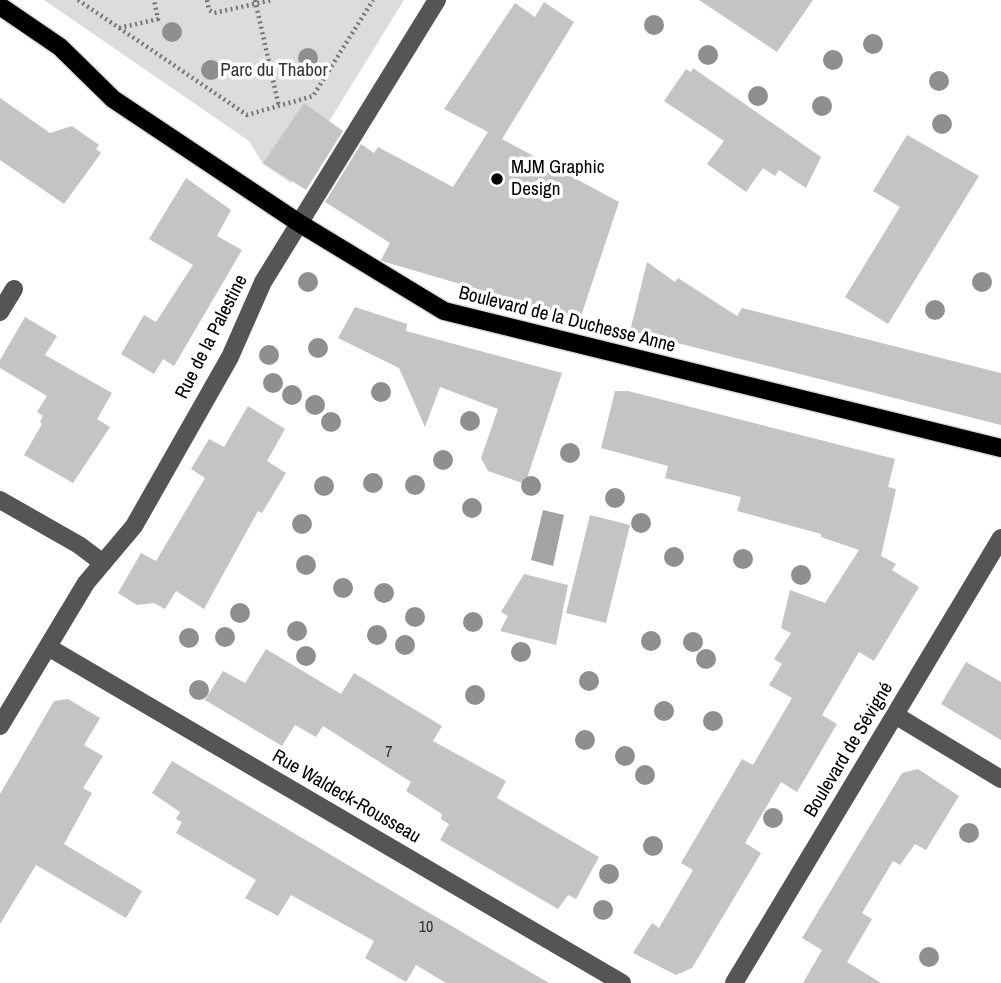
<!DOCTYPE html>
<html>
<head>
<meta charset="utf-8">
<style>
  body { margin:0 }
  canvas { display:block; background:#fff }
</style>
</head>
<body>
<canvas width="1001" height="983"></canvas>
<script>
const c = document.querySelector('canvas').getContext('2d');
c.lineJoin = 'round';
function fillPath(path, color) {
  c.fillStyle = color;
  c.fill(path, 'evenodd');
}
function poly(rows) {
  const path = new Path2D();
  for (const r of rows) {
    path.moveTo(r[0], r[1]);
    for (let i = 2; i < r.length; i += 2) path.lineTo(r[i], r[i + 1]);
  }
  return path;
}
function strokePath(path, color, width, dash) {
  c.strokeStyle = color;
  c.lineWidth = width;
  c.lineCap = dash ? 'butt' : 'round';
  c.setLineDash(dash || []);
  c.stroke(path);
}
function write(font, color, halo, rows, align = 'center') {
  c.font = font + ' "Archivo Narrow",sans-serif';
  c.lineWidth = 7;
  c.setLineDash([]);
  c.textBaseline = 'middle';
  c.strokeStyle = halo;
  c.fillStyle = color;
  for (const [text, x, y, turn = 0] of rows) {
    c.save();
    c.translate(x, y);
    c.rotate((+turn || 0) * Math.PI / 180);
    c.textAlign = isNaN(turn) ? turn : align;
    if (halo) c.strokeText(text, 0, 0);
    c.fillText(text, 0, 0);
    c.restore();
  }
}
const green = poly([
  [44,0,404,0,291,183,263,164,249,141]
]);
const water = poly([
  [543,510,564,515,553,566,531,560]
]);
const building = poly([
  [699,0,813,0,777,52],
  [544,2,574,22,502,139,619,202,580,319,385,262,381,260,390,243,325,202,361,144,374,153,378,147,453,187,488,132,444,109,515,3,535,17],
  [693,68,821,157,806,188,779,170,775,176,763,168,746,192,707,164,724,141,664,101,686,69,691,72],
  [0,98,50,133,72,126,99,145,96,149,101,153,64,204,0,160],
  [304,103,343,131,306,190,263,163],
  [907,135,979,176,888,324,845,297,900,207,873,191],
  [186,178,231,210,217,236,242,250,174,366,163,359,154,374,121,354,144,315,156,322,193,265,149,239],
  [647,262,675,282,678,278,737,316,742,308,1001,373,1001,425,630,331],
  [355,307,407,324,406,331,562,373,525,484,488,471,481,458,498,409,440,387,425,427,399,368,338,338],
  [25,317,57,336,45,355,112,393,97,419,110,427,73,483,24,455,42,424,40,422,43,416,37,412,47,396,0,368,0,360],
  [615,391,628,391,895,459,888,487,896,489,881,556,896,564,892,570,919,587,874,661,859,652,822,715,837,724,797,792,781,782,745,843,761,853,692,968,676,975,633,953,652,923,659,928,693,870,681,863,742,759,753,765,792,698,769,685,782,664,774,659,791,633,781,628,790,590,825,603,859,550,821,537,821,534,737,511,741,497,665,478,668,466,601,448],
  [248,406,285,429,267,461,286,473,262,513,258,511,204,609,176,591,165,609,154,603,137,605,118,593,141,553,156,561,205,478,191,469,209,439,224,447],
  [590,515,630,525,606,623,566,613],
  [524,574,568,585,556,645,500,631,508,616,501,612],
  [266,649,341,694,354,673,442,726,433,741,506,781,497,798,599,857,576,899,568,895,558,909,440,840,449,824,441,819,442,814,406,791,411,782,323,726,316,737,295,725,282,746,205,700,223,671,245,683],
  [966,662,1001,682,1001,740,941,704],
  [68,699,100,718,84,745,103,756,83,788,92,793,64,844,142,891,126,918,36,865,0,924,0,794,54,701],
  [172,761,402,897,549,983,446,983,416,965,406,982,365,958,374,941,291,895,278,916,245,898,256,880,176,833,182,822,176,819,180,812,152,793],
  [918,769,959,796,926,850,915,844,900,865,893,861,862,913,872,919,847,962,881,983,803,983,822,950,802,938,902,773]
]);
const path = poly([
  [78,0,247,115,313,96,373,0],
  [207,0,209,10,214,13,272,0],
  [255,0,279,107],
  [119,28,158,19,154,0]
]);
const minor = poly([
  [0,312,14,289],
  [0,500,79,545,103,563],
  [48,647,622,983],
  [895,715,1001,779],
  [0,726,86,583,134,526,230,357,263,282,437,0],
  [734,983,1001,538]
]);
const major = poly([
  [0,6,60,47,113,99,299,223,444,311,1001,448]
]);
const trees = [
  [654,25],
  [172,32],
  [873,44],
  [708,55],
  [308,58],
  [833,60],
  [211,70],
  [939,81],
  [758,96],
  [822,106],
  [942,124],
  [308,282],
  [982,282],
  [935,310],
  [318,348],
  [269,355],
  [273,383],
  [381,392],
  [292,395],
  [315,405],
  [470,421],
  [331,422],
  [570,453],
  [443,460],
  [373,483],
  [415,485],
  [324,486],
  [531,486],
  [615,498],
  [472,508],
  [641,523],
  [302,524],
  [674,557],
  [743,559],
  [306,565],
  [801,575],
  [343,588],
  [384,593],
  [240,613],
  [415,617],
  [473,622],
  [297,631],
  [377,635],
  [225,637],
  [189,638],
  [651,641],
  [693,642],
  [405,645],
  [521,652],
  [306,656],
  [706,659],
  [589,681],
  [199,690],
  [475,695],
  [664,711],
  [713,721],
  [585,740],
  [625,756],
  [645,775],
  [773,818],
  [969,833],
  [653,846],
  [609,874],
  [603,910],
  [929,957]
];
const markers = [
  [497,179,7,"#000"]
];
const numberNames = [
  ["7",389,753],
  ["10",426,928]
];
const parkNames = [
  ["Parc du Thabor",274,71]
];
const poiNames = [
  ["MJM Graphic",511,168],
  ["Design",511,190]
];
const streetNames = [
  ["Boulevard de la Duchesse Anne",567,320,14],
  ["Rue de la Palestine",212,337,-63],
  ["Boulevard de Sévigné",849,750,-59],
  ["Rue Waldeck-Rousseau",346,797,30]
];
fillPath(green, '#dcdcdc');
fillPath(water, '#a3a3a3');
fillPath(building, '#c4c4c4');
strokePath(major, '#dbdbdb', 21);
strokePath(path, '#777', 4.5, [2, 3.5]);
strokePath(minor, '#555', 18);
strokePath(major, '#000', 18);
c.fillStyle = '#8f8f8f';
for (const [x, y] of trees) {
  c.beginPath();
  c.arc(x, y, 10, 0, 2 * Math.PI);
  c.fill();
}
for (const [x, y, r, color] of markers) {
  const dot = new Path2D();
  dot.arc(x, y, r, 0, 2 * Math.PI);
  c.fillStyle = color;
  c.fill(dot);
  strokePath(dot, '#fff', 2.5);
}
write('16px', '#313131', null, numberNames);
write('19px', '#333', '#fff', parkNames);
write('19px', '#000', '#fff', poiNames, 'left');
write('19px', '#000', '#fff', streetNames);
</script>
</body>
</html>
